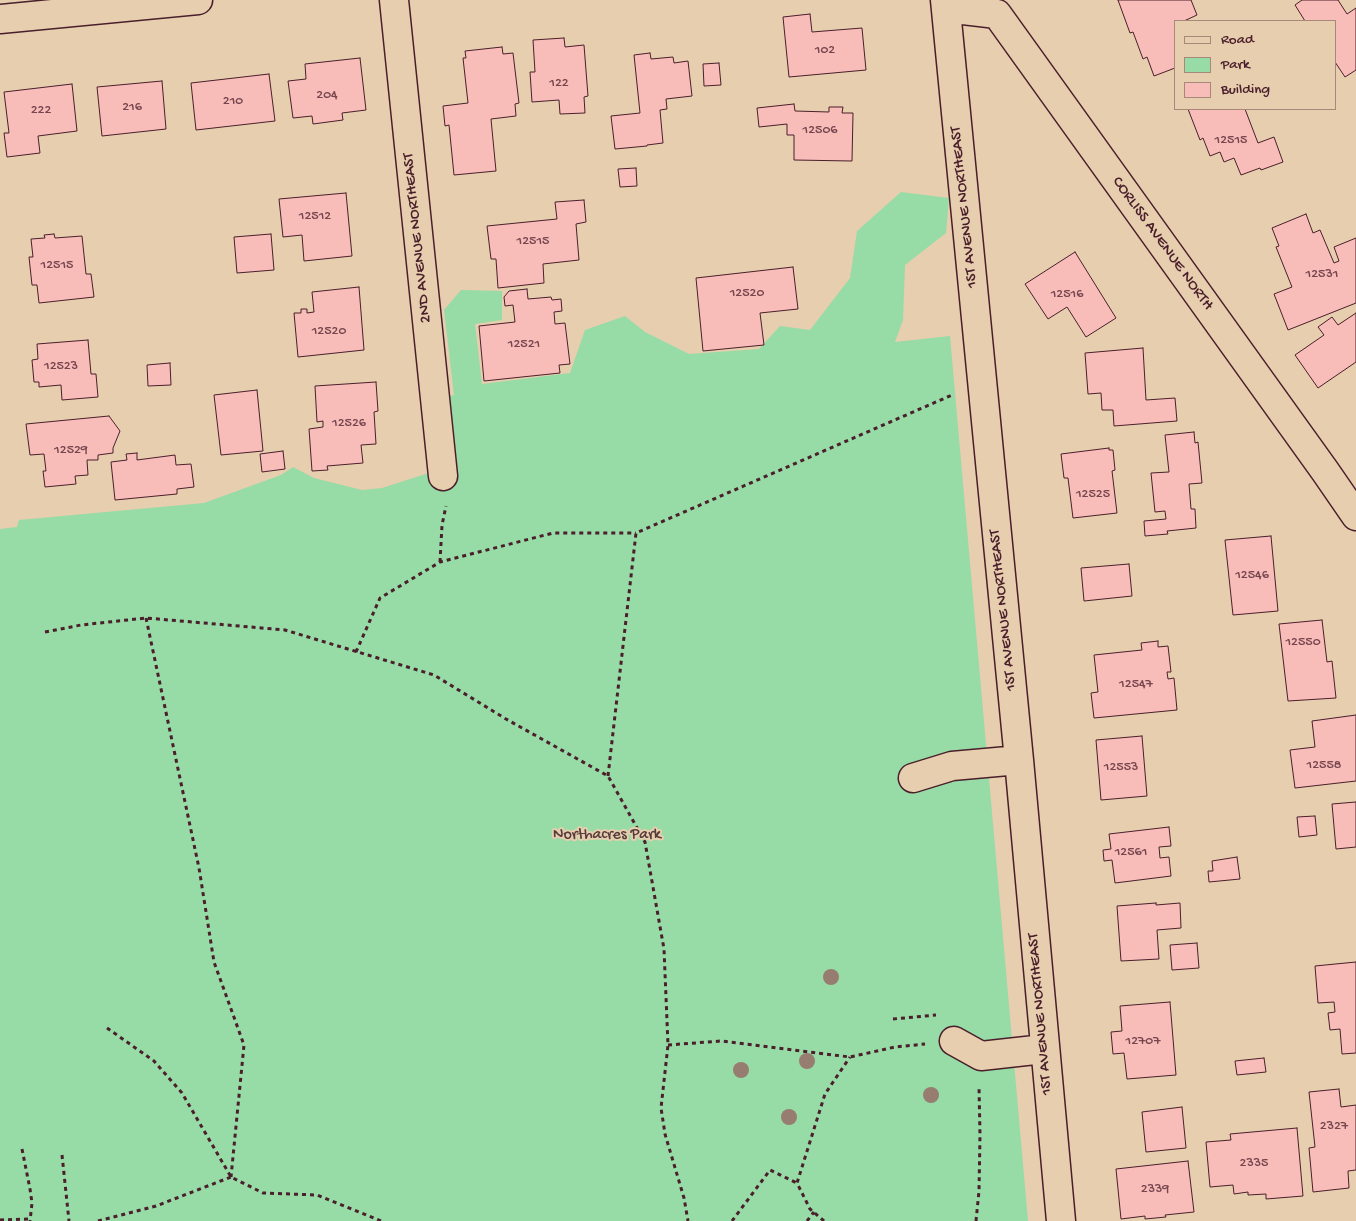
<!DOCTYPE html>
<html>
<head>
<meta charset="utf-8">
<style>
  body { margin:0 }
  #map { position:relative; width:1356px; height:1221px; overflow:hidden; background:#e6ceae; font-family:"Gochi Hand",sans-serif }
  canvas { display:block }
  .legend { position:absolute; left:1174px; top:20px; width:162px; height:90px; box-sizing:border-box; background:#e6ceae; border:1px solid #a8887a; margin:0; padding:6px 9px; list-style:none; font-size:15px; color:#4a1f2b }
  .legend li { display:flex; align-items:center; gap:10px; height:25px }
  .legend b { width:25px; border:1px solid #a8887a }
</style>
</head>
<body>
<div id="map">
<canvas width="1356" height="1221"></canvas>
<ul class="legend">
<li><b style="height:6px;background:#e6ceae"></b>Road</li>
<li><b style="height:14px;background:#97dba6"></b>Park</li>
<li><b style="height:14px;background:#f8bcb9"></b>Building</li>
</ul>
</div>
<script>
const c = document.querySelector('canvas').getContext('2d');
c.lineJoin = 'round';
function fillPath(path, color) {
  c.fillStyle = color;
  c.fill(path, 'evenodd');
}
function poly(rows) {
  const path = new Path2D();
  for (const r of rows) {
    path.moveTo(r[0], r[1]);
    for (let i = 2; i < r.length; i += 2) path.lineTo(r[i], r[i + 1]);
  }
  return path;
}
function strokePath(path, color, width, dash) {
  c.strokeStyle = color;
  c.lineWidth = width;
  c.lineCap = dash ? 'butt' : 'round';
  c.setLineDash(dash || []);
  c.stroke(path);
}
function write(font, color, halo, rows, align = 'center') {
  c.font = font + ' "Gochi Hand",sans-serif';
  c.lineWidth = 4;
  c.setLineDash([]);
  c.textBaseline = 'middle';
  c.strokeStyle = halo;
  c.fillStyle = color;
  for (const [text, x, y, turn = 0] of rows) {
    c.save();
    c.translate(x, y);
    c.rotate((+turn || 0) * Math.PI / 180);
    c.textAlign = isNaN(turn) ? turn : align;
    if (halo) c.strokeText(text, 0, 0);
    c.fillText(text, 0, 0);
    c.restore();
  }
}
const green = poly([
  [901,192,949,198,946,233,905,265,903,320,895,342,950,336,1028,1221,0,1221,0,529,17,527,19,520,204,503,281,475,293,467,314,478,362,490,382,488,457,464,449,396,454,395,444,310,461,290,502,291,502,320,475,324,482,384,570,373,585,330,625,316,645,332,689,354,759,349,780,326,810,330,850,278,857,231]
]);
const building = poly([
  [1118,0,1191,0,1197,15,1184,21,1175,21,1175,68,1154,76,1147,57,1143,59,1133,32,1130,33,1118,0],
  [1302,0,1338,0,1347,14,1356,8,1356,70,1345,77,1335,62,1335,21,1305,21,1295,5,1302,0],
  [810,14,812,32,862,28,866,70,789,77,783,17,810,14],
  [564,38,565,47,584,45,588,96,584,97,585,113,560,114,559,100,532,102,530,72,535,72,533,40,564,38],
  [502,47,503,54,513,53,519,103,515,104,516,116,491,119,496,171,454,175,449,125,445,126,443,106,468,103,463,58,466,58,465,51,502,47],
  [650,53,651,59,673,57,674,63,688,61,692,96,666,99,667,109,660,110,663,143,647,145,647,146,615,149,611,116,640,113,634,55,650,53],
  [360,58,366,110,342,113,343,120,313,124,312,116,293,118,288,81,306,79,305,64,360,58],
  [719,63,721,85,704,86,703,64,719,63],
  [269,74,275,121,196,130,191,83,269,74],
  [162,81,166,129,102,136,97,87,162,81],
  [72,84,77,131,38,136,40,153,7,157,4,133,9,133,4,92,72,84],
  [794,104,795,111,829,112,829,107,843,107,842,113,853,113,852,161,794,160,794,135,787,135,787,124,759,127,757,108,794,104],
  [1188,109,1245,109,1258,143,1274,137,1283,162,1261,170,1260,168,1241,175,1234,158,1224,162,1220,152,1210,156,1203,138,1200,140,1188,109],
  [636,168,637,186,620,187,618,169,636,168],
  [346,193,352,256,304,261,302,235,283,237,279,199,346,193],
  [584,200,586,222,576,224,579,260,543,264,544,283,498,288,496,259,491,259,487,226,557,219,555,202,584,200],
  [1306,214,1313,233,1320,230,1334,263,1339,261,1334,247,1356,238,1356,303,1288,330,1274,294,1292,287,1276,247,1279,246,1272,228,1306,214],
  [54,234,55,238,82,236,86,274,91,274,94,297,39,303,37,285,32,285,29,257,33,257,31,239,45,238,44,235,54,234],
  [271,234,274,270,237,273,234,237,271,234],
  [1075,252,1116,318,1086,337,1067,307,1048,319,1025,284,1075,252],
  [793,267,798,309,760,313,764,345,703,351,696,278,793,267],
  [359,287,364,350,298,357,294,313,301,313,301,309,307,309,307,313,314,312,312,292,359,287],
  [527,289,528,299,551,297,552,300,561,299,562,311,554,312,555,324,565,323,570,364,559,365,560,373,484,381,479,326,515,322,513,305,505,306,504,297,509,291,527,289],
  [1356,313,1356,362,1318,388,1295,355,1324,335,1318,327,1332,317,1338,325,1356,313],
  [88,340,91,374,96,374,98,397,62,400,61,385,39,387,39,382,34,382,32,360,38,359,37,344,88,340],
  [1143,348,1146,400,1175,398,1177,421,1114,426,1113,410,1102,410,1101,393,1088,394,1085,353,1143,348],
  [170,363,171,385,148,386,147,365,170,363],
  [376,382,378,411,374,412,376,444,361,445,363,463,327,466,328,470,312,471,309,429,323,427,323,421,317,422,315,386,376,382],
  [257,390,263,451,221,455,214,395,257,390],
  [109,416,120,431,113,448,113,453,98,455,98,460,87,460,88,475,75,476,76,484,45,487,43,471,46,471,44,454,30,455,26,424,109,416],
  [1194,432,1195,443,1198,442,1202,483,1189,484,1191,509,1195,509,1196,528,1167,531,1168,534,1145,536,1144,521,1166,519,1165,511,1155,512,1151,473,1169,472,1165,435,1194,432],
  [1109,448,1109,450,1113,450,1115,470,1112,471,1117,513,1073,518,1068,478,1064,478,1061,454,1109,448],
  [283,451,285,469,262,472,260,454,283,451],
  [137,453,137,460,175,455,176,465,191,464,194,487,177,489,177,494,115,500,111,462,127,460,126,454,137,453],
  [1271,536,1278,611,1233,615,1225,540,1271,536],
  [1129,564,1132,596,1084,601,1081,568,1129,564],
  [1322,620,1327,662,1332,661,1336,698,1288,701,1279,624,1322,620],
  [1158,641,1158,647,1168,646,1171,672,1167,672,1168,679,1174,678,1177,710,1094,718,1091,693,1098,692,1094,655,1142,650,1141,643,1158,641],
  [1356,715,1356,781,1295,788,1290,750,1315,747,1312,721,1356,715],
  [1142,736,1147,796,1101,800,1096,740,1142,736],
  [1356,802,1356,847,1336,849,1332,804,1356,802],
  [1315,816,1317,835,1299,837,1297,817,1315,816],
  [1169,827,1171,846,1159,847,1160,858,1169,857,1171,876,1115,883,1112,860,1104,861,1103,850,1111,849,1109,834,1169,827],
  [1237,857,1240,879,1209,882,1208,871,1213,871,1212,861,1237,857],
  [1156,903,1156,905,1180,903,1181,928,1157,930,1159,959,1121,961,1117,906,1156,903],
  [1197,943,1199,968,1172,970,1170,945,1197,943],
  [1356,962,1356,1053,1342,1054,1340,1029,1330,1030,1328,1013,1335,1012,1334,1002,1318,1003,1315,966,1356,962],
  [1170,1002,1176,1075,1127,1079,1124,1053,1113,1054,1111,1032,1122,1031,1120,1006,1170,1002],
  [1264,1058,1266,1072,1237,1075,1235,1061,1264,1058],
  [1339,1089,1341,1107,1356,1105,1356,1170,1348,1171,1349,1188,1313,1192,1309,1148,1315,1147,1309,1092,1339,1089],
  [1182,1107,1186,1148,1146,1152,1142,1112,1182,1107],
  [1297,1128,1303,1196,1266,1199,1266,1194,1248,1195,1248,1192,1234,1194,1233,1185,1210,1187,1206,1142,1231,1140,1230,1134,1297,1128],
  [1188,1161,1194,1212,1165,1215,1166,1217,1145,1219,1145,1216,1121,1219,1116,1169,1188,1161]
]);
const path = poly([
  [440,562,442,525,446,506],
  [146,618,199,868,214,962,244,1045,231,1177],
  [45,632,81,625,146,618,285,630,434,675,506,719,608,776,645,842,664,949,668,1045,661,1108,665,1134,684,1198,688,1221],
  [356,652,380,598,440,562,553,533,636,533],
  [608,776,636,533,952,395],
  [893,1019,936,1015],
  [107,1028,154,1061,182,1093,231,1177,263,1193,317,1195,381,1221],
  [668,1045,721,1041,850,1057,895,1047,925,1044],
  [22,1149,30,1189,32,1203,30,1221],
  [62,1155,69,1221],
  [0,1220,29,1219],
  [98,1221,156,1206,231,1177],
  [732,1221,770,1170,797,1183],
  [807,1221,814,1212],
  [824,1221,810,1209,797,1183,825,1094,850,1057],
  [976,1221,979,1191,980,1135,979,1087]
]);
const minor = poly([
  [394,0,443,476],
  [945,0,1019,760,1061,1221],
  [946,8,997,14,1325,471,1356,516],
  [0,19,198,0],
  [913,778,952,766,1019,760],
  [954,1041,981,1056,1044,1049]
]);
const trees = [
  [831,977],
  [807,1061],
  [741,1070],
  [931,1095],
  [789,1117]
];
const numberNames = [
  ["102",825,51],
  ["122",559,84],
  ["204",327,96],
  ["210",233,102],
  ["216",132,108],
  ["222",41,111],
  ["12506",820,131],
  ["12515",1231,141],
  ["12512",315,217],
  ["12515",533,242],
  ["12515",57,266],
  ["12531",1322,275],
  ["12520",747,294],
  ["12516",1067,295],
  ["12520",329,332],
  ["12521",524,345],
  ["12523",61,367],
  ["12526",349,424],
  ["12529",71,451],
  ["12525",1093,495],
  ["12546",1252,576],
  ["12550",1303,643],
  ["12547",1136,685],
  ["12558",1324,766],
  ["12553",1121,768],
  ["12561",1131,853],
  ["12707",1143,1042],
  ["2327",1334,1127],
  ["2335",1254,1164],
  ["2339",1155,1190]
];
const streetNames = [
  ["1ST AVENUE NORTHEAST",965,207,-96],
  ["2ND AVENUE NORTHEAST",418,238,-96],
  ["CORLISS AVENUE NORTH",1162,244,54],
  ["1ST AVENUE NORTHEAST",1004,610,-96],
  ["1ST AVENUE NORTHEAST",1041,1014,-95]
];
const parkNames = [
  ["Northacres Park",607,836]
];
fillPath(green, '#97dba6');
fillPath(building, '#f8bcb9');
strokePath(building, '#4a1f2b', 1);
strokePath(minor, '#4a1f2b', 31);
strokePath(path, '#4a1f2b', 3, [4, 4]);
strokePath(minor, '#e6ceae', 28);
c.fillStyle = '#977d70';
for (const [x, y] of trees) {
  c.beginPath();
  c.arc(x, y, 8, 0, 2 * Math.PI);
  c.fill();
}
write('14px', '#76464e', null, numberNames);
write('16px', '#4a1f2b', '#e6ceae', streetNames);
write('16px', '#563b3d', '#e6ceae', parkNames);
</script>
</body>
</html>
